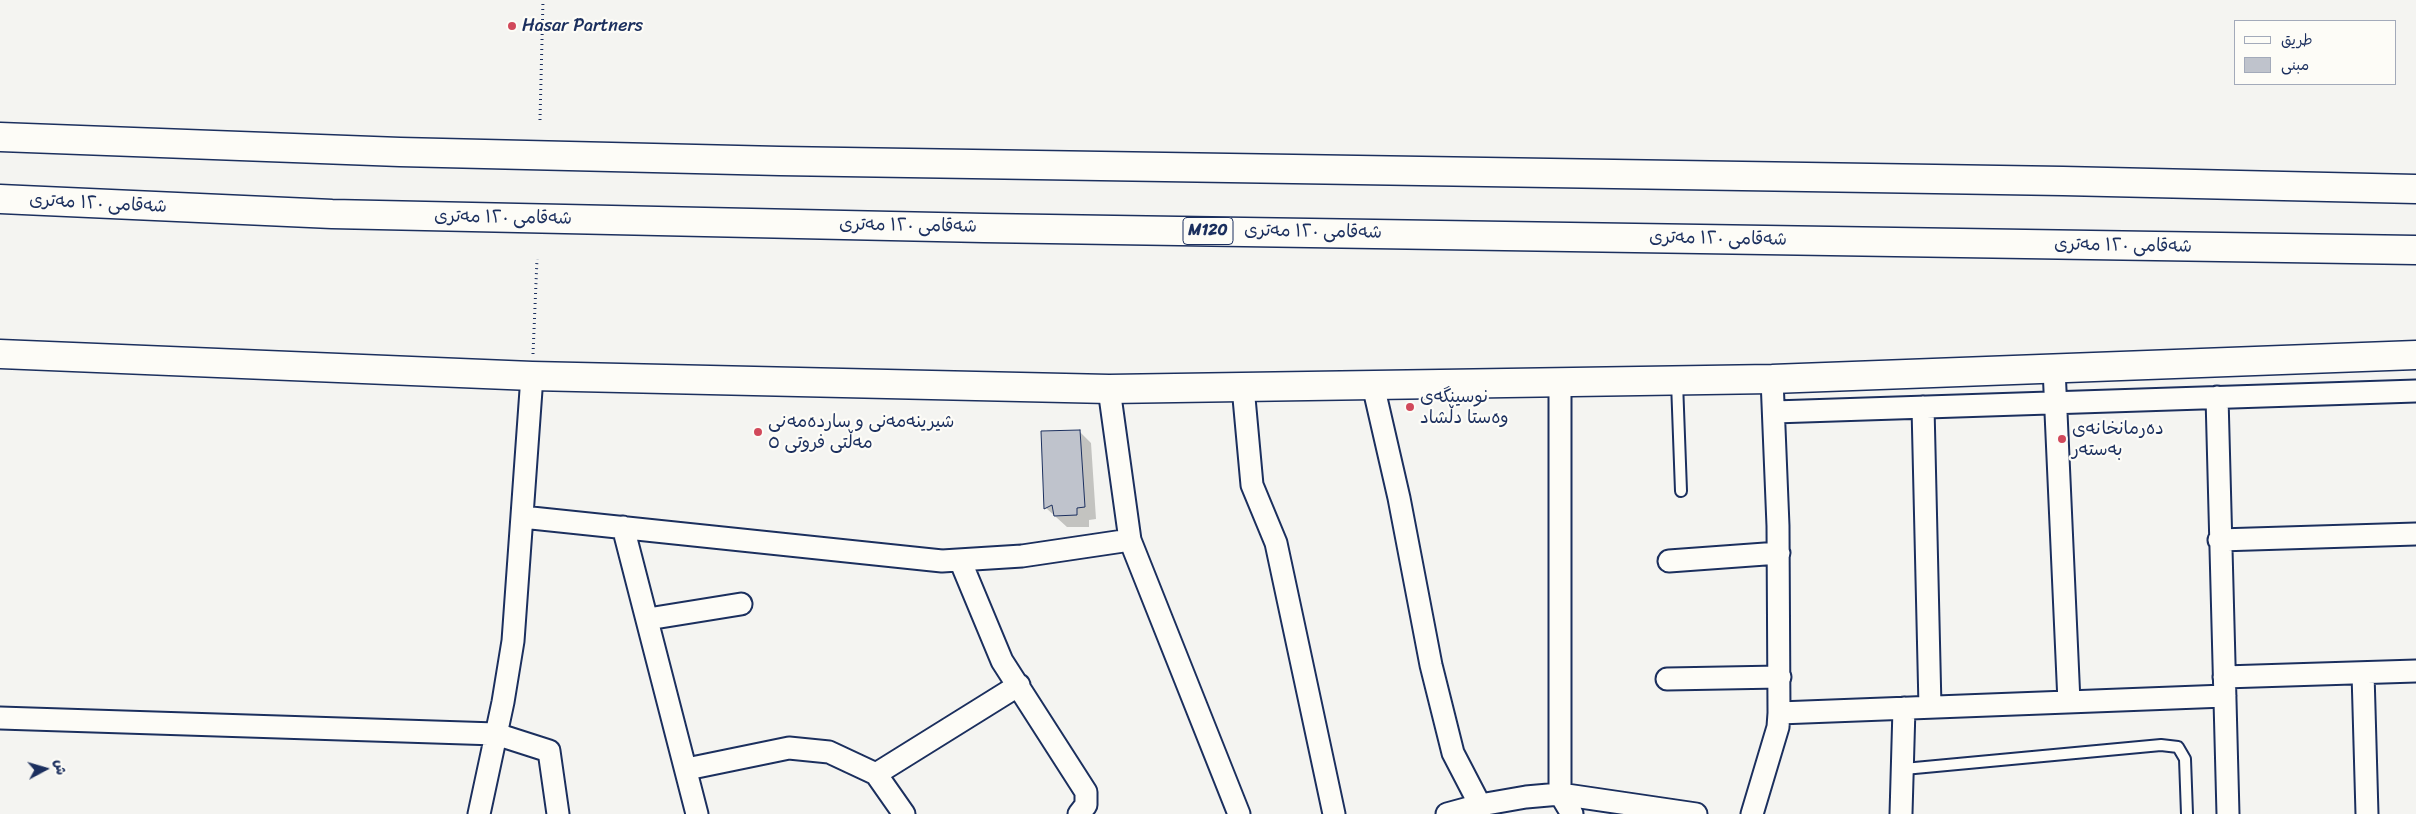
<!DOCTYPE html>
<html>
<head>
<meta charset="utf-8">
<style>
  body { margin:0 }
  #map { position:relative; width:2416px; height:814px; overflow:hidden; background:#f4f4f1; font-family:Sriracha,"Playpen Sans Arabic",sans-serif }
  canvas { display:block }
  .legend { position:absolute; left:2234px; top:20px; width:162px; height:65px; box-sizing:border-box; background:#fdfcf7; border:1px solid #a3aaba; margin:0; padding:6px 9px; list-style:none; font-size:15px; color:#1b2f5e }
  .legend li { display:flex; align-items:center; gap:10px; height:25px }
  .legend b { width:25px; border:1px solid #a3aaba }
  .north { position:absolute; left:20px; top:744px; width:50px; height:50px; -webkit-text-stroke:4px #fdfcf7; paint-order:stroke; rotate:84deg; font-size:14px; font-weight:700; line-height:20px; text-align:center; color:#1b2f5e }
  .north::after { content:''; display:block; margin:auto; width:18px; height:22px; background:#1b2f5e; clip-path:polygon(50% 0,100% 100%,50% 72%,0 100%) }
</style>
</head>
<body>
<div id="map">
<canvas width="2416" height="814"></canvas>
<ul class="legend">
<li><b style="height:6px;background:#fdfcf7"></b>طريق</li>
<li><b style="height:14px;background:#bfc3cc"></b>مبنى</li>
</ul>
<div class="north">ش</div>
</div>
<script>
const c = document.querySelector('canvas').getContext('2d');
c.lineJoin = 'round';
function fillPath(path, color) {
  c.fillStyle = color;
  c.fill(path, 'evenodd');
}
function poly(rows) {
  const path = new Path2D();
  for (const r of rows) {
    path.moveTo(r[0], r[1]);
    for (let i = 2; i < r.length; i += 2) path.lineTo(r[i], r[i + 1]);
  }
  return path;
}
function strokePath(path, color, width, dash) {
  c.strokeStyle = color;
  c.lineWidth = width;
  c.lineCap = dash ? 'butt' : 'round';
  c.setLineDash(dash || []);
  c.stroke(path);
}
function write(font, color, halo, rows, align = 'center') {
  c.font = font + ' Sriracha,"Playpen Sans Arabic",sans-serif';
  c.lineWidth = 4.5;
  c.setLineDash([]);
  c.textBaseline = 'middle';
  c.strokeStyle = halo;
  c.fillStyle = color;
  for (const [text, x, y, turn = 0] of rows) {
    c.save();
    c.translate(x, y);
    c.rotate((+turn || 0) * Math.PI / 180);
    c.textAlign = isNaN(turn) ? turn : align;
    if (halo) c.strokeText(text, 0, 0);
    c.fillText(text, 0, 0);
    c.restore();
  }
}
const shadow = poly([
  [1079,431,1091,443,1096,519,1089,520,1089,527,1067,527,1046,508,1042,432]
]);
const building = poly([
  [1080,430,1085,507,1077,508,1077,515,1054,516,1052,505,1044,509,1041,431,1080,430]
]);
const path = poly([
  [540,120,543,0],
  [533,354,537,259]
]);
const lane = poly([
  [1677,382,1681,491],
  [1904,769,2161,745,2178,747,2185,759,2187,814]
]);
const street = poly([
  [2054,368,2069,702],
  [1560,382,1560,794,1572,814],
  [1373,385,1399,498,1431,665,1453,753,1480,805],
  [1243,387,1252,485,1276,543,1334,814],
  [1109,389,1130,540,1239,814],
  [2217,397,2228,814],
  [1923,407,1930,707],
  [1774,412,2416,391],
  [522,517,942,561,1022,556,1130,540],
  [623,527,697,814],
  [2219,540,2416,534],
  [960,560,1002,661,1086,792,1086,805,1079,814],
  [1669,561,1779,553],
  [648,619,741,604],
  [2363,673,2367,814],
  [2224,677,2416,671],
  [1667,679,1780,677],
  [1779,713,2225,696],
  [0,718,496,734,549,751,558,814],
  [687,769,789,748,829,752,876,774,904,814],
  [876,774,1019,685],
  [479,814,503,702,513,641,532,376],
  [1447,814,1480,805,1526,797,1560,794,1696,814],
  [1752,814,1778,727,1779,713,1778,526,1772,379],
  [1901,814,1904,708]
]);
const secondary = poly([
  [0,354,532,376,1109,389,1772,379,2416,355]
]);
const highway = poly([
  [0,137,400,152,780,161,2063,181,2416,189],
  [0,199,332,214,984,228,2416,250]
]);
const markers = [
  [512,26,5,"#d1495b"],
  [1410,407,5,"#d1495b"],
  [758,432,5,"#d1495b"],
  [2062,439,5,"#d1495b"]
];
const shields = [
  [1208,231,50]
];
const shieldNames = [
  ["M120",1208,231]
];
const poiNames = [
  ["Hasar Partners",522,26],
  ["نوسینگەی",1420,397],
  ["وەستا دڵشاد",1420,418],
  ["شیرینەمەنی و ساردەمەنی",768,422],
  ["مەڵتی فروتی ٥",768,443],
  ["دەرمانخانەی",2072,429],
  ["بەستەر",2072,450]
];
const streetNames = [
  ["شەقامی ١٢٠ مەتری",98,204,3],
  ["شەقامی ١٢٠ مەتری",503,218,1],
  ["شەقامی ١٢٠ مەتری",908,226,1],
  ["شەقامی ١٢٠ مەتری",1313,232,1],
  ["شەقامی ١٢٠ مەتری",1718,239,1],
  ["شەقامی ١٢٠ مەتری",2123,246,1]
];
fillPath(shadow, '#0003');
fillPath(building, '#bfc3cc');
strokePath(building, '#1b2f5e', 1);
strokePath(lane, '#1b2f5e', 14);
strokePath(street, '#1b2f5e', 25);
strokePath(secondary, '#1b2f5e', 31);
strokePath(highway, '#1b2f5e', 31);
strokePath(path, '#1b2f5e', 3, [1, 4]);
strokePath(lane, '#fdfcf7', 10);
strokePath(street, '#fdfcf7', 21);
strokePath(secondary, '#fdfcf7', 28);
strokePath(highway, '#fdfcf7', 28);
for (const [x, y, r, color] of markers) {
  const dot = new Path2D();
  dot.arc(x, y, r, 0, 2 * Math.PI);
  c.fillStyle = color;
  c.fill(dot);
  strokePath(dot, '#fdfcf7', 2);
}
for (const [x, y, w] of shields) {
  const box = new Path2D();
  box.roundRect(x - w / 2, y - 13.5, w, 27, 4);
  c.fillStyle = '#fdfcf7';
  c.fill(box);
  strokePath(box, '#1b2f5e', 1);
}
write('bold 16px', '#1b2f5e', null, shieldNames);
write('18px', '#1b2f5e', '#fdfcf7', poiNames, 'left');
write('18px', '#1b2f5e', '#fdfcf7', streetNames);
</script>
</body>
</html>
